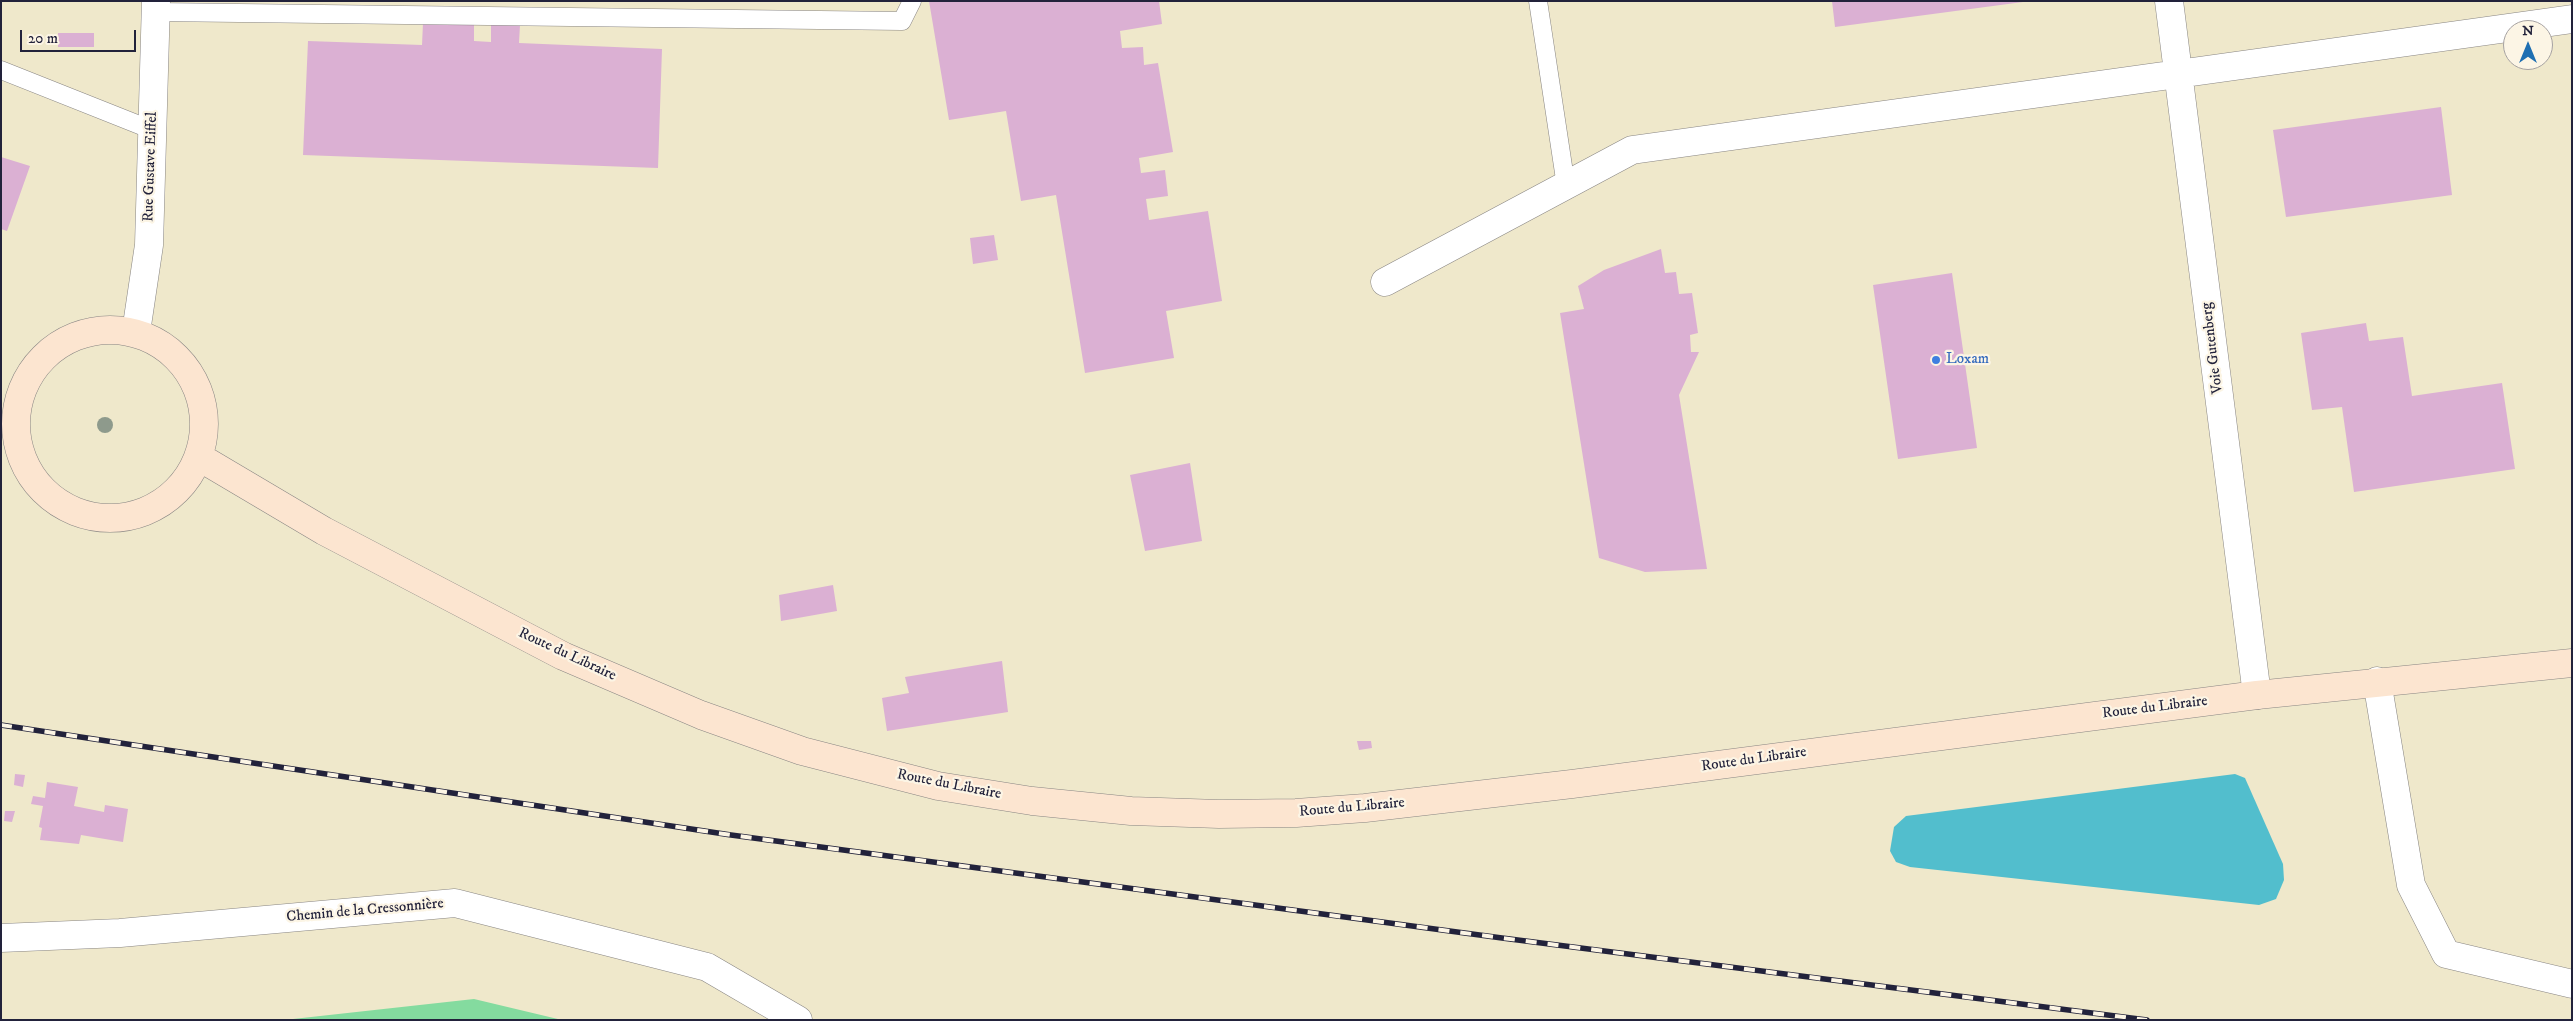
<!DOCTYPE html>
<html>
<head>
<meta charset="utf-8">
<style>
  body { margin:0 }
  #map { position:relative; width:2573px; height:1021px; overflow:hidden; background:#efe8cb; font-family:"IM FELL DW Pica",serif }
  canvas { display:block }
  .frame { position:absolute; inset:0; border:2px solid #22223b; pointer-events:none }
  .north { position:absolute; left:2503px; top:20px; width:50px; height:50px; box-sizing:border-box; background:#fcf5e5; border:1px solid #a5a1a1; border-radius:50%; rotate:0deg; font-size:14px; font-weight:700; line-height:20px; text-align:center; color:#22223b }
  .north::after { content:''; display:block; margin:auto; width:18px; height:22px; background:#1f6fb2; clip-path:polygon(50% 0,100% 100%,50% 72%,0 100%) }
  .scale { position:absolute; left:20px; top:30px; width:116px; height:22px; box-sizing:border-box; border:2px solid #22223b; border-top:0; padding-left:6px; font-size:15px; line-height:18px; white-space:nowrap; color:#22223b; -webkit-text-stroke:4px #fcf5e5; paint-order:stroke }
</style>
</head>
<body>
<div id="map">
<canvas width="2573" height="1021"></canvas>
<div class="frame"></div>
<div class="north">N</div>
<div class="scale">20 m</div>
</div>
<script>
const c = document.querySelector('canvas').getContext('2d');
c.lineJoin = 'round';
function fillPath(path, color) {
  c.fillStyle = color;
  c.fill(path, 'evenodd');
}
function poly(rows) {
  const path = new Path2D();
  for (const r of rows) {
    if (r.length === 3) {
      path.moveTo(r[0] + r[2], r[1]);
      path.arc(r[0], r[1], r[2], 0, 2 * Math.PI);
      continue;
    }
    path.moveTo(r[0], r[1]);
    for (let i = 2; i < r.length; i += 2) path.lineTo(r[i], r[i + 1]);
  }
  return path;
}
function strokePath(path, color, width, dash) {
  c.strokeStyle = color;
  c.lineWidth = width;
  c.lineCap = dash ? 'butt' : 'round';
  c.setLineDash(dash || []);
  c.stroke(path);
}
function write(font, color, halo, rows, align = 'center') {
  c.font = font + ' "IM FELL DW Pica",serif';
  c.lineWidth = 4.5;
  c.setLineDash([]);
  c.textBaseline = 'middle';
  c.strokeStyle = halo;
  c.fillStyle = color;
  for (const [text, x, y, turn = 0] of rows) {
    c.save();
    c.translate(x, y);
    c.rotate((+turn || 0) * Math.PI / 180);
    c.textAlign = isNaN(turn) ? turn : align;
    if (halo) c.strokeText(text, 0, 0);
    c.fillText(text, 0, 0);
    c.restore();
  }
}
const green = poly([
  [474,999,562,1020,284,1020]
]);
const water = poly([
  [2235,774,2245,778,2283,864,2284,880,2276,899,2259,905,1910,867,1896,862,1890,851,1894,827,1906,816]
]);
const building = poly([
  [929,1,1159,1,1162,24,1120,31,1122,48,1143,47,1144,65,1158,63,1173,152,1139,158,1141,173,1165,170,1168,196,1146,199,1149,220,1208,211,1222,301,1166,311,1174,358,1085,373,1056,195,1021,201,1006,111,949,120],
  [1832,1,2023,1,2023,2,1835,27],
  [423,23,474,24,474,41,491,42,491,24,520,25,519,43,662,49,658,168,303,155,308,41,422,45],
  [58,33,94,33,94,47,58,47],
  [2441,107,2452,195,2286,217,2273,130],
  [1,157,30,166,7,231,1,229],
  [994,235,998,260,973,264,970,238],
  [1661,249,1665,273,1676,272,1679,294,1692,293,1698,333,1690,335,1691,352,1699,352,1679,395,1707,569,1645,572,1599,558,1560,313,1584,309,1578,286,1604,270],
  [1952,273,1977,448,1898,459,1873,285],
  [2366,323,2369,341,2403,337,2412,396,2502,383,2515,469,2354,492,2342,407,2312,410,2301,333],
  [1190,463,1202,541,1145,551,1130,475],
  [833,585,837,611,781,621,779,595],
  [1002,661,1008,712,887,731,882,698,909,693,905,677],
  [1357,741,1371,741,1372,748,1359,750],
  [15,774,25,775,23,787,14,785],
  [47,782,78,787,74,806,104,812,105,805,128,809,123,842,81,835,79,844,40,840,42,828,39,827,43,806,31,804,33,796,45,798],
  [5,811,15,811,12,822,4,821]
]);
const lane = poly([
  [1538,1,1566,186],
  [156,12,902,21,912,1],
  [1,70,152,130]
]);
const street = poly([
  [2169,1,2257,695],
  [1385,282,1632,150,2572,19],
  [136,332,149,245,156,1],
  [2377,681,2411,885,2446,954,2572,984],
  [1,938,120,933,455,903,707,967,798,1020]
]);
const secondary = poly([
  [110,424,94],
  [199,457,324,531,563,656,701,715,802,751,938,786,1032,801,1131,811,1219,814,1296,813,1365,808,1572,784,2257,695,2572,663]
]);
const rail = poly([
  [1,725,731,835,1502,938,2147,1020]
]);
const trees = [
  [105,425]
];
const markers = [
  [1936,360,5,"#3f7fe0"]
];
const streetNames = [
  ["Rue Gustave Eiffel",151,167,-88],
  ["Voie Gutenberg",2213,348,-97],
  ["Route du Libraire",567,655,25],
  ["Route du Libraire",2155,708,-7],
  ["Route du Libraire",1754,760,-8],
  ["Route du Libraire",949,785,11],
  ["Route du Libraire",1352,808,-5],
  ["Chemin de la Cressonnière",365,911,-5]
];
const shopNames = [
  ["Loxam",1946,360]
];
fillPath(green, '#84db9f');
fillPath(water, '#52becd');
fillPath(building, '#dbb0d3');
strokePath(lane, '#888583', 19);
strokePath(street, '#888583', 29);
strokePath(secondary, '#888583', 29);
strokePath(lane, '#fff', 18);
strokePath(street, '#fff', 28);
strokePath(secondary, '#fce5d0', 28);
strokePath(rail, '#22223b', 5.5);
strokePath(rail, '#fcf5e5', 4, [11]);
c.fillStyle = '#8e9a8c';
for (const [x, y] of trees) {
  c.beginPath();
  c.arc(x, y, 8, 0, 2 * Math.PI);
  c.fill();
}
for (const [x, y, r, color] of markers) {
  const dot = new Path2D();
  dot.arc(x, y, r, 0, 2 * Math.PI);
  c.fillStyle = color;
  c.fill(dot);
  strokePath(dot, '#fcf5e5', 2);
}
write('15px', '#22223b', '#fcf5e5', streetNames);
write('15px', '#366cbe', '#fcf5e5', shopNames, 'left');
</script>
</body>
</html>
